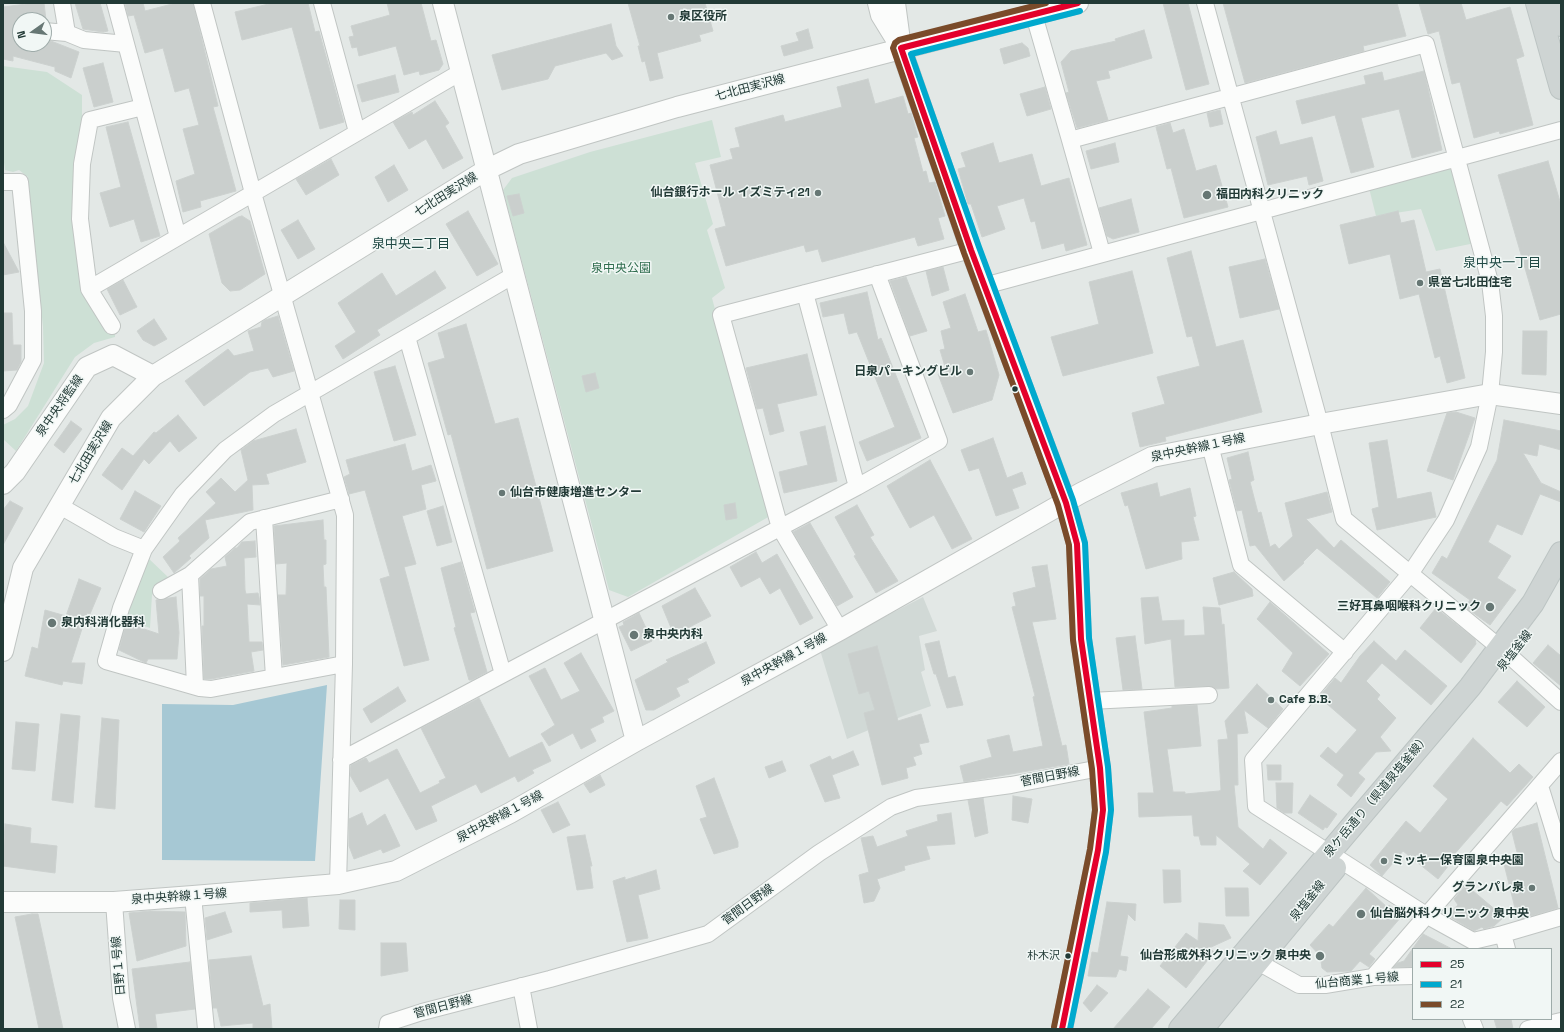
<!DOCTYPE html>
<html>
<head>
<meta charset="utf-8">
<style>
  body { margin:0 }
  #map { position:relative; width:1564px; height:1032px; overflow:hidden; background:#e3e8e6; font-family:"Space Grotesk",sans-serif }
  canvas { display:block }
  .frame { position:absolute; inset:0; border:4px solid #223a36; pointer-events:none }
  .legend { position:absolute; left:1412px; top:948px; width:140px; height:72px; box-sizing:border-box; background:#f1f7f5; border:1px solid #9eaba9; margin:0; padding:5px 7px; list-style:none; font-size:12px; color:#223a36 }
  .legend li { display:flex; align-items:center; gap:8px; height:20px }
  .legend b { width:20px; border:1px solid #9eaba9 }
  .north { position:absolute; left:12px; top:12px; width:40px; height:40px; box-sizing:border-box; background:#f1f7f5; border:1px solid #9eaba9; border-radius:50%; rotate:256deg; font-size:11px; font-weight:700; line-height:16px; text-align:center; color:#223a36 }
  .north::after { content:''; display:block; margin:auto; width:14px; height:18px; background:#667774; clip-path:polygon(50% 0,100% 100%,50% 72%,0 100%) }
</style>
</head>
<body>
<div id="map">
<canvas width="1564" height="1032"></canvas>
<div class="frame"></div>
<ul class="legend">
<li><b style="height:5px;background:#e4002b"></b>25</li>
<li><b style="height:5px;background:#00a9ce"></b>21</li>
<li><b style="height:5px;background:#7a4b2a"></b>22</li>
</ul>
<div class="north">N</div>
</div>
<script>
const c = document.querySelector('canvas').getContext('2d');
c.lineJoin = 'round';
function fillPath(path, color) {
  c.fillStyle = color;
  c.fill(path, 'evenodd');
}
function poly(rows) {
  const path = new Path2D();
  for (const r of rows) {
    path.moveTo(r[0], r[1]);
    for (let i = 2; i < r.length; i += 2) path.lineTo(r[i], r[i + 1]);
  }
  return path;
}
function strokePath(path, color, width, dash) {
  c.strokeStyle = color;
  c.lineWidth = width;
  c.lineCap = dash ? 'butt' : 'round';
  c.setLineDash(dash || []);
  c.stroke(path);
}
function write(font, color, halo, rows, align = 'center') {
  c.font = font + ' "Space Grotesk","Noto Sans JP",sans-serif';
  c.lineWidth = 3;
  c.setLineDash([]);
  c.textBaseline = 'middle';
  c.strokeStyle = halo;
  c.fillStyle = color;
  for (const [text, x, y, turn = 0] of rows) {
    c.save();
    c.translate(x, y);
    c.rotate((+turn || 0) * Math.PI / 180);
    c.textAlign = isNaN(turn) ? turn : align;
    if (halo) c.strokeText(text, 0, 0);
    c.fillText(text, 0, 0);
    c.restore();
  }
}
const built = poly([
  [923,597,937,631,919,636,925,670,921,672,931,706,903,716,847,739,820,650]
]);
const green = poly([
  [3,66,47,72,82,95,82,136,75,207,81,291,115,333,115,337,94,343,75,357,16,451,3,439,3,425,15,419,28,406,44,363,43,327,28,177,19,170,13,172,5,170,3,155],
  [712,120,721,157,695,163,713,224,707,230,725,288,712,298,770,516,628,597,609,590,503,190,512,178,590,152],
  [1445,166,1454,172,1475,243,1436,251,1421,209,1376,216,1369,188],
  [146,556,169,578,152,595,150,628,121,618]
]);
const water = poly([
  [327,685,315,861,162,860,162,704,233,705]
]);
const building = poly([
  [34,3,44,3,46,20,18,20,15,44,44,44,44,41,51,41,79,52,71,78,55,71,55,67,13,56,13,61,3,59,3,7,34,3],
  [75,3,100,3,108,31,103,32,83,29,75,3],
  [125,3,143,3,145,11,176,3,193,3,218,106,213,107,236,191,200,201,201,207,183,212,176,181,195,174,183,129,199,125,189,88,175,92,163,48,145,53,134,15,128,16,125,3],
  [273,3,308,3,315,32,319,31,344,122,320,129,292,27,242,40,235,12,273,3],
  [387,3,421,3,431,41,436,40,443,64,439,70,420,75,419,71,404,75,396,46,359,56,357,47,352,48,349,37,354,36,351,26,390,15,387,3],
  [628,3,705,3,713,31,699,35,701,41,657,53,663,78,650,81,645,61,642,62,638,46,640,46,628,3],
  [1163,3,1188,3,1209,84,1186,90,1163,3],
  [1223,3,1397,3,1406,36,1363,46,1364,51,1245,83,1223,3],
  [1419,3,1461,3,1466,20,1510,7,1524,56,1516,59,1533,125,1500,134,1499,131,1474,138,1460,82,1452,84,1439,31,1428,34,1419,3],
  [611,24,616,46,623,56,612,60,606,53,555,66,548,79,502,90,492,55,611,24],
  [808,29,813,48,784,56,781,46,799,41,796,33,808,29],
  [1144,30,1152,58,1108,71,1110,78,1096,81,1108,120,1077,128,1066,93,1069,92,1061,62,1071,51,1116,41,1115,39,1144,30],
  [1022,43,1028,48,1030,56,1004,64,1000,49,1022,43],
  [103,63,113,102,94,107,83,68,103,63],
  [1424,71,1442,150,1412,158,1399,109,1361,118,1374,167,1351,173,1335,115,1302,124,1296,101,1366,84,1364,76,1382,72,1384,81,1424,71],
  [395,75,399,92,362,102,357,85,395,75],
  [868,79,875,104,903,96,908,114,911,113,918,137,914,138,923,172,926,171,929,183,935,182,945,216,938,218,944,239,918,246,915,237,822,262,818,249,806,252,804,245,726,266,715,229,726,226,710,165,733,159,730,149,740,147,735,128,783,115,785,122,842,107,837,87,868,79],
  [1045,87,1051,109,1027,116,1020,94,1045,87],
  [435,101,449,123,445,126,463,158,443,169,426,139,409,149,393,122,412,112,413,115,435,101],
  [1220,110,1223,124,1210,127,1207,113,1220,110],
  [128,122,160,236,141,242,134,219,110,227,100,193,121,187,106,127,128,122],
  [1170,123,1173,133,1184,129,1196,171,1216,165,1228,207,1184,218,1171,168,1167,169,1156,127,1170,123],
  [1276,131,1280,145,1312,137,1323,181,1309,185,1307,176,1268,185,1256,137,1276,131],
  [993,143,999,163,1032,154,1041,186,1069,178,1087,245,1066,251,1064,243,1042,249,1035,221,1031,222,1024,198,997,206,1005,229,982,237,971,204,968,204,958,169,966,167,961,153,993,143],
  [1115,143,1119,162,1091,169,1086,151,1115,143],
  [331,159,339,175,306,195,296,179,331,159],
  [1548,161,1561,205,1561,314,1540,320,1498,175,1548,161],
  [394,165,408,190,388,202,375,177,394,165],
  [519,194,524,213,513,216,507,196,519,194],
  [1131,199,1139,232,1113,239,1107,236,1099,208,1131,199],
  [468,211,498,264,477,276,446,224,468,211],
  [1398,211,1401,223,1414,220,1426,272,1440,269,1465,378,1447,383,1440,356,1435,358,1419,294,1400,299,1390,254,1349,264,1340,225,1398,211],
  [242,216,250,221,265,274,240,290,230,291,222,283,209,234,238,217,242,216],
  [298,220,315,249,298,259,281,230,298,220],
  [3,242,19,272,3,275,3,242],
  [1191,251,1216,347,1243,340,1262,412,1165,437,1166,441,1140,447,1132,413,1165,404,1157,377,1200,366,1192,336,1187,337,1167,258,1191,251],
  [1265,259,1279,309,1240,318,1229,267,1265,259],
  [943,267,949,290,932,296,926,271,943,267],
  [435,271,446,288,377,330,380,335,343,359,335,346,356,332,338,303,382,273,396,296,435,271],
  [1132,271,1153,353,1063,376,1051,337,1099,324,1089,282,1132,271],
  [906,277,927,331,910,336,890,281,906,277],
  [123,280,137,307,120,315,107,289,123,280],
  [867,292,878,340,881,338,921,438,867,461,859,442,895,427,857,332,849,334,844,313,823,317,820,303,867,292],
  [965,294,978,332,986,330,999,375,992,400,953,413,938,374,946,370,940,350,945,349,941,331,951,328,943,302,965,294],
  [3,313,12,313,13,345,21,345,21,362,17,370,3,371,3,313],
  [278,316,294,371,273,377,268,368,250,372,204,406,185,381,228,349,234,356,254,351,248,331,261,327,262,322,265,320,278,316],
  [154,319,167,339,154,346,143,340,137,331,154,319],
  [466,324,495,424,518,418,553,551,487,569,451,434,448,435,428,363,445,358,438,333,466,324],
  [1523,331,1547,331,1546,375,1522,374,1523,331],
  [807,354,817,395,777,404,784,431,770,435,763,408,757,409,746,368,807,354],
  [395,366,416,435,394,441,374,372,395,366],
  [595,373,599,388,586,392,582,376,595,373],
  [1456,412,1475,418,1453,480,1427,471,1447,413,1456,412],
  [178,415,197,438,179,452,170,441,149,464,144,459,122,490,102,475,122,448,133,456,154,432,156,433,178,415],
  [1504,420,1561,431,1561,450,1539,444,1537,456,1523,453,1541,483,1561,492,1561,502,1540,494,1522,535,1497,524,1488,542,1511,556,1497,578,1516,590,1490,625,1465,607,1470,600,1432,573,1442,556,1447,559,1497,460,1504,420],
  [71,421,82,429,64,453,54,445,71,421],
  [825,426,837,481,784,493,779,472,808,465,800,432,825,426],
  [296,429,306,462,266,474,269,484,252,485,253,510,205,520,209,538,189,556,191,558,174,573,163,557,180,541,178,538,216,503,206,492,221,478,235,492,248,480,241,450,253,441,296,429],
  [993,438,1007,478,1022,472,1026,484,1012,489,1019,508,996,516,979,468,969,471,961,450,993,438],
  [1387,440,1397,499,1431,492,1436,517,1377,530,1372,509,1379,507,1369,443,1387,440],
  [405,444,412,471,431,465,436,481,421,485,426,509,402,516,416,564,404,567,429,660,404,666,380,579,390,576,365,490,349,494,344,477,350,474,346,460,405,444],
  [1248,452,1254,480,1250,482,1258,513,1261,512,1270,547,1275,544,1279,549,1293,536,1285,503,1327,492,1332,512,1306,519,1334,548,1341,540,1390,582,1377,598,1317,548,1303,562,1304,563,1284,581,1255,545,1250,546,1242,510,1237,511,1229,480,1232,479,1227,458,1248,452],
  [930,460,972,539,952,549,934,515,910,528,887,486,930,460],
  [1157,483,1160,497,1190,488,1196,516,1193,517,1199,540,1181,542,1182,559,1146,569,1128,505,1125,506,1121,493,1157,483],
  [135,491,161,506,144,532,120,519,135,491],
  [10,501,23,508,3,545,3,510,10,501],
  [735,503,737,518,726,520,724,505,735,503],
  [857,505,874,535,870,537,898,581,876,593,854,556,856,555,835,517,857,505],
  [443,506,452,542,437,546,427,511,443,506],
  [323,520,324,540,326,540,326,564,323,565,324,587,326,587,329,657,283,665,278,595,286,595,287,563,276,564,274,526,323,520],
  [810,523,853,597,837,606,793,532,810,523],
  [255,541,256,557,244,558,245,590,246,594,258,593,259,597,260,605,247,604,249,642,262,642,263,650,251,652,254,671,211,679,204,679,202,626,204,626,204,596,200,596,200,579,211,569,227,566,225,557,235,548,237,548,242,542,255,541],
  [756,552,762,563,777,554,813,618,800,625,780,588,770,594,760,577,741,587,730,567,756,552],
  [461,562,475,612,470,613,487,672,472,680,469,680,454,628,456,627,441,568,461,562],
  [1047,565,1056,619,1032,622,1062,746,1066,745,1069,764,964,782,960,766,992,757,987,740,1009,735,1013,752,1043,746,1033,697,1035,696,1012,607,1016,606,1013,593,1036,587,1032,567,1047,565],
  [1234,572,1252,589,1253,596,1219,605,1213,578,1234,572],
  [79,579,101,588,90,614,87,613,71,663,85,663,82,684,63,681,62,685,25,676,32,647,38,649,45,610,66,616,79,579],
  [695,588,711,616,674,635,662,606,695,588],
  [176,597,179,633,177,659,148,659,146,663,119,650,126,623,159,634,156,600,176,597],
  [1158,597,1162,621,1184,620,1184,636,1205,635,1203,607,1220,608,1222,625,1224,624,1229,688,1216,689,1209,686,1175,687,1171,639,1145,644,1141,598,1158,597],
  [1270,602,1329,654,1300,686,1282,671,1293,653,1257,619,1270,602],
  [1436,608,1475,639,1476,644,1461,663,1420,628,1436,608],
  [639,613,652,641,631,651,619,627,624,625,623,622,639,613],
  [1135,636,1142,689,1123,690,1116,638,1135,636],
  [939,641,948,678,955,676,963,705,947,708,936,674,934,674,925,644,939,641],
  [1374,641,1396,661,1405,650,1447,686,1431,705,1382,663,1366,681,1380,695,1377,699,1396,718,1380,737,1391,751,1376,752,1358,773,1365,779,1351,797,1337,785,1344,775,1320,756,1328,747,1336,754,1357,730,1319,697,1335,678,1341,683,1360,656,1374,641],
  [706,642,715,663,687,679,689,682,676,688,680,696,654,710,646,710,635,680,668,662,666,660,706,642],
  [1548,645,1561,656,1561,686,1533,663,1548,645],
  [877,646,898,721,921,714,929,742,919,744,922,754,913,757,916,765,906,768,908,778,882,785,864,713,875,710,869,691,859,694,848,654,877,646],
  [581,653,614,711,602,717,604,722,590,729,596,741,581,749,573,733,549,746,541,734,555,725,529,676,545,668,561,700,580,691,564,663,581,653],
  [1517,681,1545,707,1527,727,1498,702,1517,681],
  [1257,684,1283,709,1268,728,1244,710,1248,733,1237,734,1238,785,1234,785,1238,827,1263,849,1270,839,1287,853,1260,885,1243,871,1250,864,1216,835,1216,845,1201,845,1199,836,1194,836,1192,815,1139,817,1138,793,1154,793,1144,712,1172,708,1172,706,1197,705,1201,746,1167,749,1173,792,1185,792,1185,794,1219,791,1221,790,1218,740,1228,739,1225,721,1257,684],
  [398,687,406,701,371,723,363,709,398,687],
  [479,698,509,758,542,742,551,761,532,770,534,773,518,782,515,776,481,793,476,784,431,806,437,821,416,830,388,778,360,792,350,775,351,765,366,758,369,763,397,749,420,793,440,783,439,781,446,778,421,728,479,698],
  [61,714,80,716,73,803,52,800,61,714],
  [102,718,119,720,115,809,95,807,102,718],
  [16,722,39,724,35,771,12,769,16,722],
  [1473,738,1510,773,1519,764,1533,777,1507,806,1501,801,1451,858,1453,860,1438,879,1403,851,1382,876,1370,865,1406,821,1420,833,1447,800,1448,799,1433,786,1473,738],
  [853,751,859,765,832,775,840,798,825,802,810,765,830,756,832,760,853,751],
  [782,761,786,771,769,778,765,767,782,761],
  [1267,765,1281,765,1281,780,1268,780,1267,765],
  [600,775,605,785,590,793,584,784,600,775],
  [714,778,738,842,738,847,714,854,700,819,707,817,696,786,714,778],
  [1276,783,1293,783,1292,813,1284,813,1277,808,1276,783],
  [1310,795,1337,814,1327,828,1325,827,1323,830,1298,813,1310,795],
  [1013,796,1032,799,1028,823,1012,820,1013,796],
  [983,798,988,833,975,837,968,800,983,798],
  [558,802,570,825,553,833,541,810,558,802],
  [362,813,367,826,385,814,400,846,383,853,381,849,354,859,349,846,349,819,362,813],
  [951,813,955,844,926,846,930,859,904,866,905,870,877,879,880,888,874,901,864,903,859,875,869,872,861,838,873,836,877,847,908,836,906,831,938,821,937,815,951,813],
  [1537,823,1558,908,1518,920,1503,860,1518,856,1512,832,1515,829,1537,823],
  [5,824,31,828,30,843,57,846,55,873,3,866,5,824],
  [585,835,592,866,590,866,593,888,577,890,567,837,585,835],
  [656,870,660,889,638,895,648,938,627,942,613,881,625,877,625,880,656,870],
  [1163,870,1180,870,1181,902,1164,903,1163,870],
  [1466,885,1504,917,1494,926,1484,929,1482,927,1474,931,1447,915,1458,905,1454,899,1466,885],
  [1225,888,1248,888,1249,916,1226,916,1225,888],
  [1366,888,1387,907,1389,905,1402,916,1369,954,1375,959,1369,967,1360,961,1351,971,1327,972,1322,968,1321,961,1322,958,1310,945,1329,924,1333,927,1366,888],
  [307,898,309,926,283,928,282,910,250,912,250,903,307,898],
  [340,900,355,900,355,930,339,929,340,900],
  [1107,902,1136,904,1135,921,1128,914,1120,956,1128,957,1126,971,1119,969,1116,977,1088,976,1092,952,1098,953,1107,902],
  [150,911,185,912,186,946,137,961,129,913,150,911],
  [225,912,232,932,207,940,205,918,225,912],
  [32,914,38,914,63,1029,39,1029,15,917,32,914],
  [1199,923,1224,925,1231,938,1209,948,1214,952,1186,988,1160,966,1186,933,1198,941,1199,923],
  [1423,934,1452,949,1413,949,1413,967,1394,967,1398,963,1404,961,1423,934],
  [381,943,406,943,408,971,381,976,381,943],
  [251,956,263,1006,270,1004,272,1029,253,1029,253,1023,221,1026,217,1008,213,1008,209,960,251,956],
  [190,962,195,1009,155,1014,157,1029,140,1029,132,969,190,962],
  [1097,985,1108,993,1091,1012,1083,1003,1097,985],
  [1148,989,1170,1007,1151,1029,1113,1029,1148,989],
  [1494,1019,1511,1019,1513,1029,1497,1029,1494,1019]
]);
const minor = poly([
  [62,3,67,33],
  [115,3,178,237],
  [202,3,253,193,345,515,344,664,338,884],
  [322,3,357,132],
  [1205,3,1320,424,1344,519,1511,657,1561,702],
  [1034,15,1070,140],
  [44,31,67,33,84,40,126,44],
  [3,182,20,182,33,311,33,360,9,405,3,410],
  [1102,253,1070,140,1426,44,1490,282,1494,316,1494,352,1490,394,1479,447,1446,520,1410,574,1253,760,1256,806,1426,915,1473,941,1503,934,1507,949],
  [984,286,1561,130],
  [89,289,461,72],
  [805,293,857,487],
  [112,326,89,289,80,219,82,164,90,120,143,107],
  [407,337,503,674],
  [1210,445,1241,565,1345,652],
  [60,506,114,537,144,549],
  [264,518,274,677],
  [190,575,195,686],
  [161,591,190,575,250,522,341,499],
  [840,630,780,528,721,315,971,250],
  [344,664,211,689,200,688,106,661,121,608,144,549,183,494,225,450,274,414,514,275],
  [1090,701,1209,695],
  [341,760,857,487,939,441,877,274],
  [1540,786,1561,854],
  [193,896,206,1029],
  [114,902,121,998,127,1029],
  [1503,934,1561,917],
  [1258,962,1299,985,1325,985,1373,977,1413,976],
  [1373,977,1561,761],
  [521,986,529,1029],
  [1471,1019,1475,1029],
  [387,1029,388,1023,422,1012,550,979,708,934,819,853,891,807,916,798,1011,785,1100,768],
  [1528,1029,1561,1021]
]);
const tertiary = poly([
  [443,3,636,741],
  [878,3,881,15,897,41],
  [895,3,901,48,971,250,1066,503,1077,544,1081,639,1100,768,1103,810,1098,850,1062,1029],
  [3,484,15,472,87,367,113,355,153,376],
  [3,651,23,568,111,418,153,376,486,170,519,154,677,107,1078,3],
  [3,902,114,902,193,896,338,884,396,871,510,813,636,741,840,630,1081,493,1152,457,1320,424,1490,394,1561,404]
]);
const primary = poly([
  [1537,3,1561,88],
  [1555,3,1561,25],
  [1180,1029,1470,687,1533,603,1561,553],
  [1202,1029,1335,868]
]);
const bus1 = poly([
  [1062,1029,1098,850,1103,810,1100,768,1081,639,1077,544,1066,503,971,250,901,48,1078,3]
]);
const bus2 = poly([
  [1070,1029,1106,852,1111,810,1108,767,1089,638,1085,543,1073,500,979,247,911,54,1080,11]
]);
const bus3 = poly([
  [1046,3,899,40,895,43,893,48,964,253,1058,505,1069,545,1073,640,1092,769,1095,810,1090,849,1054,1027]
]);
const markers = [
  [671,17,4,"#667774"],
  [818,193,4,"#667774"],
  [1207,195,5,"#667774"],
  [1420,283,4,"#667774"],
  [970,372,4,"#667774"],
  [1015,389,3.5,"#223a36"],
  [502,493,4,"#667774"],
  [1490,607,5,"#667774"],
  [52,623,5,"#667774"],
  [634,635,5,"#667774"],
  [1271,700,4,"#667774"],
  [1384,861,4,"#667774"],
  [1532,888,4,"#667774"],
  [1361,914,5,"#667774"],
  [1068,956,3.5,"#223a36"],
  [1320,956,5,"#667774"]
];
const busNames = [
  ["朴木沢",1060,956]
];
const poiNames = [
  ["泉区役所",679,17],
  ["仙台銀行ホール イズミティ21",810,193,"right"],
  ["福田内科クリニック",1216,195],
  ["県営七北田住宅",1428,283],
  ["日泉パーキングビル",962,372,"right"],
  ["仙台市健康増進センター",510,493],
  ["三好耳鼻咽喉科クリニック",1481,607,"right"],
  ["泉内科消化器科",61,623],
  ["泉中央内科",643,635],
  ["Cafe B.B.",1279,700],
  ["ミッキー保育園泉中央園",1392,861],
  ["グランパレ泉",1524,888,"right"],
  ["仙台脳外科クリニック 泉中央",1370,914],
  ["仙台形成外科クリニック 泉中央",1311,956,"right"]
];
const streetNames = [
  ["七北田実沢線",750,88,-15],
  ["七北田実沢線",446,195,-32],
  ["泉中央将監線",60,406,-55],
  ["泉中央幹線１号線",1198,448,-12],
  ["七北田実沢線",91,453,-59],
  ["泉塩釜線",1515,651,-52],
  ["泉中央幹線１号線",784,660,-29],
  ["菅間日野線",1050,777,-11],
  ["泉ケ岳通り（県道泉塩釜線）",1377,796,-50],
  ["泉中央幹線１号線",500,817,-28],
  ["泉中央幹線１号線",179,897,-4],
  ["泉塩釜線",1308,901,-51],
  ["菅間日野線",748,905,-36],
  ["日野１号線",119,966,-95],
  ["仙台商業１号線",1357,981,-5],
  ["菅間日野線",443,1007,-15]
];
const parkNames = [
  ["泉中央公園",621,269]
];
const neighbourhoodNames = [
  ["泉中央二丁目",411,244],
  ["泉中央一丁目",1502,263]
];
fillPath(built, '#d1d9d6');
fillPath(green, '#cde0d5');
fillPath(water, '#a6c8d4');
fillPath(building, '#cacfcd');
strokePath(building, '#ccd1cf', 1);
strokePath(minor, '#c0c5c3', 18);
strokePath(tertiary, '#c0c5c3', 22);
strokePath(primary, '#bcc4c3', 24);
strokePath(minor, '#fbfcfb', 16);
strokePath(tertiary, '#fbfcfb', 20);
strokePath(primary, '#ced4d3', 22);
strokePath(bus1, '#e4002b', 6);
strokePath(bus2, '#00a9ce', 6);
strokePath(bus3, '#7a4b2a', 6);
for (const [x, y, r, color] of markers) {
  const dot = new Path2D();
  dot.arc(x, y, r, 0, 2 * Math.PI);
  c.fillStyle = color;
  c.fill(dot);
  strokePath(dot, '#f1f7f5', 1.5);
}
write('11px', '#223a36', '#f1f7f5', busNames, 'right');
write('bold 12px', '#223a36', '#f1f7f5', poiNames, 'left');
write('12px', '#223a36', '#f1f7f5', streetNames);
write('12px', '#306d4f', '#f1f7f5', parkNames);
write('13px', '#204a45', '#f1f7f5', neighbourhoodNames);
</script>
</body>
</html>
